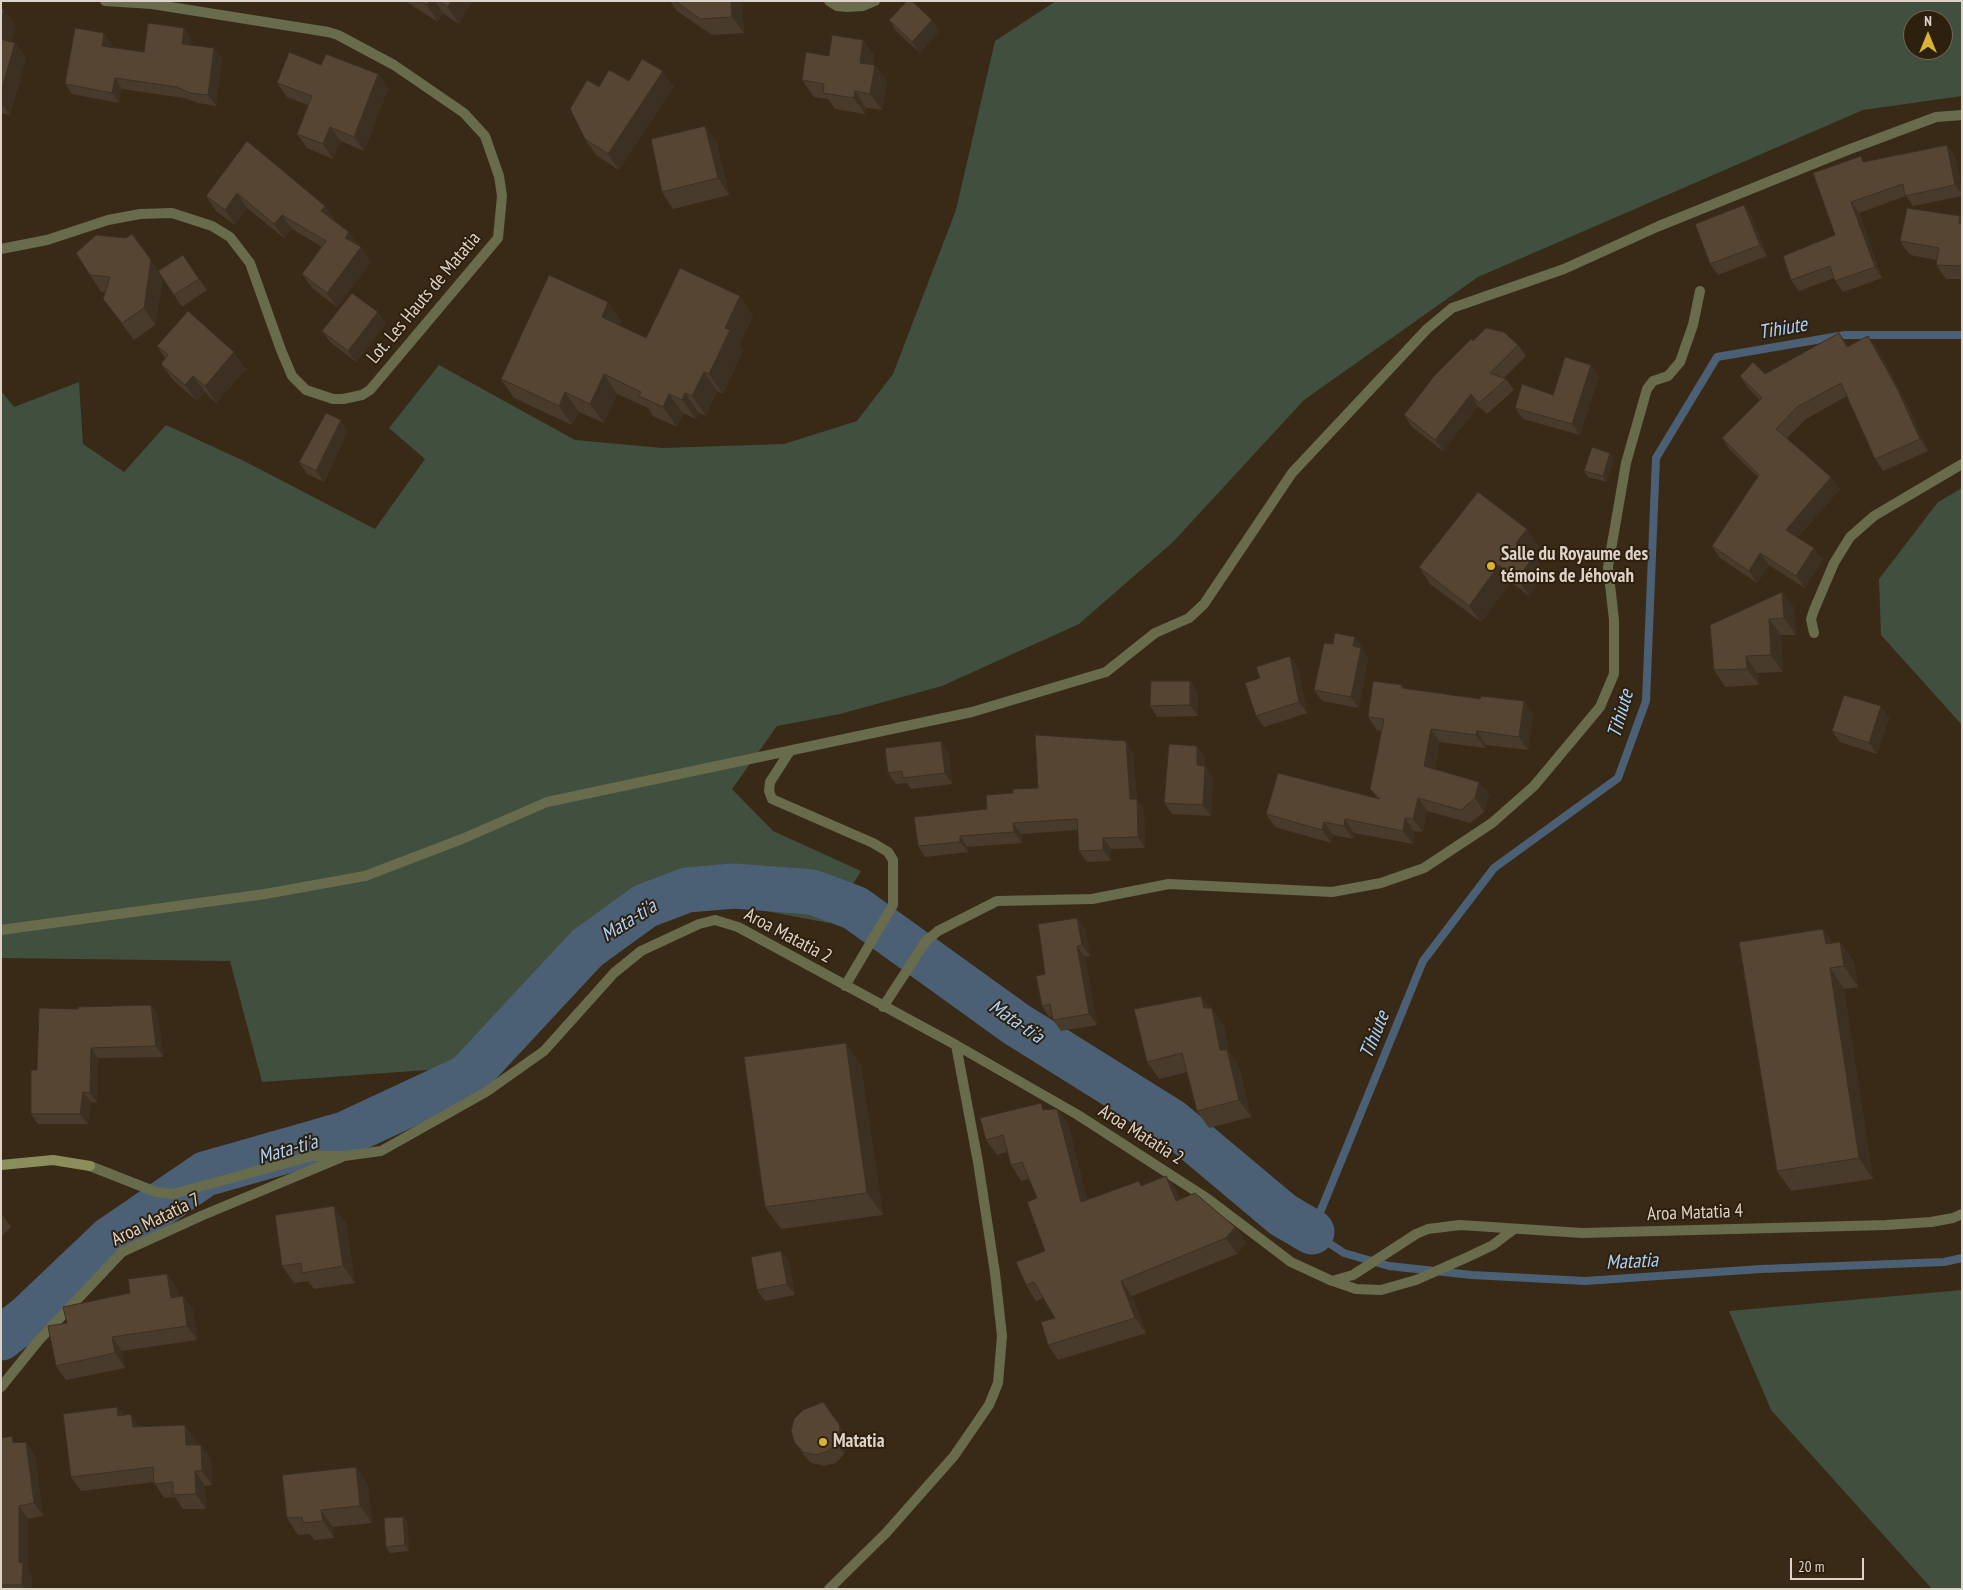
<!DOCTYPE html>
<html>
<head>
<meta charset="utf-8">
<style>
  body { margin:0 }
  #map { position:relative; width:1963px; height:1590px; overflow:hidden; background:#382a17; font-family:"PT Sans Narrow",sans-serif }
  canvas { display:block }
  .frame { position:absolute; inset:0; border:2px solid #ddd3c8; pointer-events:none }
  .north { position:absolute; left:1903px; top:10px; width:50px; height:50px; box-sizing:border-box; background:#2e200e; border:1px solid #746858; border-radius:50%; rotate:0deg; font-size:14px; font-weight:700; line-height:20px; text-align:center; color:#ddd3c8 }
  .north::after { content:''; display:block; margin:auto; width:18px; height:22px; background:#d8b434; clip-path:polygon(50% 0,100% 100%,50% 72%,0 100%) }
  .scale { position:absolute; left:1790px; top:1558px; width:74px; height:22px; box-sizing:border-box; border:2px solid #ddd3c8; border-top:0; padding-left:6px; font-size:15px; line-height:18px; white-space:nowrap; color:#ddd3c8; -webkit-text-stroke:4px #2e200e; paint-order:stroke }
</style>
</head>
<body>
<div id="map">
<canvas width="1963" height="1590"></canvas>
<div class="frame"></div>
<div class="north">N</div>
<div class="scale">20 m</div>
</div>
<script>
const c = document.querySelector('canvas').getContext('2d');
c.lineJoin = 'round';
function fillPath(path, color) {
  c.fillStyle = color;
  c.fill(path, 'evenodd');
}
function poly(rows) {
  const path = new Path2D();
  for (const r of rows) {
    path.moveTo(r[0], r[1]);
    for (let i = 2; i < r.length; i += 2) path.lineTo(r[i], r[i + 1]);
  }
  return path;
}
function strokePath(path, color, width, dash) {
  c.strokeStyle = color;
  c.lineWidth = width;
  c.lineCap = dash ? 'butt' : 'round';
  c.setLineDash(dash || []);
  c.stroke(path);
}
function write(font, color, halo, rows, align = 'center') {
  c.font = font + ' "PT Sans Narrow",sans-serif';
  c.lineWidth = 4;
  c.setLineDash([]);
  c.textBaseline = 'middle';
  c.strokeStyle = halo;
  c.fillStyle = color;
  for (const [text, x, y, turn = 0] of rows) {
    c.save();
    c.translate(x, y);
    c.rotate((+turn || 0) * Math.PI / 180);
    c.textAlign = isNaN(turn) ? turn : align;
    if (halo) c.strokeText(text, 0, 0);
    c.fillText(text, 0, 0);
    c.restore();
  }
}
const green = poly([
  [1056,1,1962,1,1962,96,1863,110,1478,277,1304,400,1173,542,1079,624,942,686,840,714,777,726,732,789,773,831,861,871,829,923,712,901,682,909,615,947,566,1003,496,1065,262,1082,230,961,1,958,1,391,14,407,79,382,83,444,124,472,166,425,244,461,375,529,425,459,389,428,439,365,575,440,662,448,784,444,857,421,893,374,956,210,995,41],
  [1913,20,1943,20,1943,50,1913,50],
  [1962,488,1962,725,1881,635,1879,579,1938,502],
  [1962,1290,1962,1589,1932,1589,1771,1410,1729,1311]
]);
const stream = poly([
  [1962,335,1845,335,1717,357,1656,458,1646,701,1618,778,1494,868,1423,961,1312,1232,1344,1253,1389,1266,1472,1275,1585,1281,1761,1269,1944,1262,1962,1258]
]);
const river = poly([
  [1,1338,28,1317,110,1239,205,1174,345,1134,467,1077,587,948,645,906,687,890,734,886,812,892,855,908,1016,1024,1171,1121,1283,1215,1312,1232]
]);
const street = poly([
  [829,1,837,6,847,7,863,6,875,1],
  [1,249,47,240,108,220,140,214,172,213,212,226,230,237,250,263,281,350,292,376,306,390,333,399,343,399,362,395,370,390,498,238,502,196,499,176,485,136,464,113,394,65,338,35,328,32,152,4,105,1],
  [1814,633,1811,619,1814,610,1834,563,1850,537,1874,516,1962,464],
  [790,751,770,782,769,791,772,799,873,843,888,852,893,860,893,905,845,986],
  [1,930,265,894,365,876,462,839,547,802,972,712,1106,672,1155,633,1189,618,1204,604,1292,473,1427,329,1452,308,1564,269,1659,226,1845,151,1936,117,1962,115],
  [883,1007,926,941,938,931,997,901,1092,899,1169,884,1332,892,1381,883,1424,868,1492,823,1534,786,1600,707,1614,674,1614,620,1608,567,1626,463,1647,389,1653,381,1668,376,1680,362,1693,325,1700,291],
  [90,1166,156,1192,173,1194,312,1156,344,1156,381,1151,486,1092,544,1051,614,973,641,951,699,924,715,920,738,927,956,1045,1078,1115,1208,1199,1291,1262,1332,1281,1353,1275,1416,1234,1428,1229,1460,1225,1582,1233,1886,1225,1931,1222,1953,1218,1962,1214],
  [1333,1281,1356,1289,1381,1290,1416,1280,1470,1256,1493,1245,1514,1229],
  [1,1387,39,1340,122,1252,201,1216,340,1158],
  [829,1589,886,1533,954,1456,989,1405,998,1383,1002,1336,995,1273,978,1162,956,1045]
]);
const secondary = poly([
  [1,1165,53,1160,90,1166]
]);
const wall = poly([
  [405,1,473,1,459,24,443,13,438,22],
  [670,1,742,1,744,33,712,35,677,11],
  [1,9,16,26,11,42,15,43,26,59,10,115,1,113],
  [889,20,932,20,940,31,920,53,897,32],
  [184,28,191,39,190,45,214,48,222,58,216,106,198,103,184,98,122,89,119,103,72,94,65,84,112,43,111,47,144,52],
  [863,40,875,56,873,65,875,65,887,82,882,110,866,108,865,114,835,109,828,99,814,97,802,80,829,56],
  [321,65,378,74,388,89,364,151,341,141,333,159,307,148,297,134,308,105,287,97,277,83],
  [629,81,674,87,619,170,596,155,585,139,599,87],
  [705,126,717,143,729,195,673,209,662,192],
  [247,141,325,206,335,220,334,221,361,247,371,262,337,307,312,288,302,274,322,247,292,229,284,238,247,208,235,225,216,211,206,196],
  [1955,155,1962,190,1962,196,1913,206,1906,196,1859,213,1882,278,1843,292,1835,281,1834,278,1799,291,1791,280,1835,235,1865,161],
  [1744,205,1752,217,1767,256,1718,275,1710,264],
  [1960,216,1962,219,1962,279,1946,279,1936,265,1937,260,1910,255,1900,241],
  [126,238,158,271,183,255,207,290,182,307,163,278,155,325,134,340,103,299,105,292,101,292,90,275],
  [740,296,753,316,740,344,743,350,723,394,717,391,706,416,699,413,696,419,683,413,677,427,653,416,648,408,617,394,604,423,579,412,572,425,514,398,501,379,608,302,622,322,620,326,646,338],
  [386,323,356,362,330,342,322,331],
  [1868,336,1877,348,1906,402,1928,451,1883,471,1875,459,1847,396,1806,419,1787,438,1831,477,1840,489,1798,537,1823,560,1805,588,1769,565,1757,583,1720,558,1712,546,1758,477,1730,450,1722,438,1760,400,1748,388,1740,376,1765,374,1849,346],
  [1473,341,1518,345,1526,356,1504,378,1506,379,1514,390,1487,414,1478,406,1443,451,1412,427,1404,415],
  [157,346,246,369,216,403,205,392,197,401,173,380,161,364,165,358],
  [1591,365,1599,376,1580,435,1523,419,1515,408,1553,395],
  [348,432,324,482,307,474,299,462],
  [1614,458,1606,482,1588,477,1584,471],
  [1539,546,1532,555,1546,573,1529,596,1511,582,1481,622,1430,584,1419,567],
  [1782,592,1794,608,1796,635,1781,635,1783,672,1757,673,1759,685,1725,687,1714,670],
  [1333,644,1363,648,1363,651,1368,659,1359,708,1322,701,1314,690],
  [1290,656,1298,667,1307,713,1264,727,1256,716,1260,678],
  [1190,681,1198,693,1198,716,1157,717,1150,706],
  [1402,685,1405,689,1480,699,1524,701,1533,715,1528,750,1486,745,1485,748,1440,742,1435,769,1479,782,1489,795,1484,812,1470,823,1427,811,1423,832,1414,831,1413,844,1354,833,1353,839,1333,835,1331,843,1275,827,1266,814,1377,798,1370,789,1382,731,1377,730,1368,717],
  [1881,706,1889,718,1877,754,1840,742,1832,731],
  [941,741,949,753,952,784,911,789,907,783,896,784,888,773],
  [1197,746,1205,757,1205,766,1213,777,1211,816,1172,814,1164,803],
  [1133,752,1137,799,1144,810,1145,848,1111,849,1111,861,1087,862,1079,851,1078,830,1021,834,1022,843,967,847,968,852,925,857,918,846,987,809,1013,793,1038,788],
  [1077,918,1085,929,1090,956,1085,957,1097,1025,1061,1031,1053,1020,1053,1016,1049,1017,1042,1006,1045,974],
  [1840,942,1854,962,1858,987,1844,989,1873,1179,1791,1191,1777,1171,1833,943],
  [1201,996,1210,1008,1224,1025,1229,1052,1239,1066,1251,1117,1209,1128,1197,1111,1187,1072,1159,1079,1147,1062],
  [151,1005,158,1016,163,1057,98,1058,97,1103,91,1102,88,1124,38,1124,31,1114,37,1070,78,1009],
  [846,1043,861,1065,883,1215,781,1229,765,1207],
  [1057,1109,1068,1124,1087,1199,1142,1186,1166,1176,1177,1191,1180,1199,1235,1227,1246,1243,1237,1254,1132,1296,1146,1333,1058,1360,1048,1345,1055,1318,1043,1298,1036,1301,1026,1285,1045,1251,1037,1198,1029,1179,1021,1181,1011,1165,1007,1152,997,1155,986,1140,1046,1110],
  [334,1206,346,1223,355,1283,314,1289,308,1281,294,1283,282,1266],
  [1,1213,11,1227,1,1237],
  [781,1251,789,1262,795,1295,765,1301,757,1290],
  [167,1274,177,1288,179,1297,183,1296,193,1310,197,1340,122,1351,125,1368,66,1380,56,1366,67,1323,130,1293],
  [823,1402,846,1435,848,1442,844,1454,836,1463,824,1466,811,1463,803,1454,795,1443],
  [117,1407,123,1415,140,1427,185,1425,195,1439,196,1445,211,1459,212,1485,205,1486,206,1509,183,1509,175,1497,164,1498,154,1482,81,1491,71,1477],
  [1,1438,17,1443,35,1455,43,1516,28,1519,28,1570,32,1576,32,1589,1,1589],
  [356,1467,368,1484,372,1523,333,1527,334,1538,314,1540,310,1534,298,1535,287,1518],
  [403,1517,407,1522,409,1551,390,1553,386,1547]
]);
const shadedWall = poly([
  [429,1,435,1,443,13,438,22,427,5],
  [451,1,473,1,459,24,448,7],
  [731,1,742,1,744,33,732,17],
  [4,10,16,26,8,54,1,44,1,21],
  [932,20,940,31,920,53,912,42],
  [184,28,191,39,189,55,182,44],
  [104,33,112,43,110,56,102,46],
  [863,40,875,56,871,79,860,63],
  [15,43,26,59,10,115,1,103,1,91],
  [214,48,222,58,216,106,208,95],
  [875,65,887,82,882,110,870,94],
  [663,71,674,87,619,170,608,154],
  [378,74,388,89,364,151,354,137],
  [115,78,122,89,119,103,112,93],
  [855,91,866,108,865,114,854,98],
  [705,126,717,143,729,195,718,178],
  [330,127,341,141,333,159,323,144],
  [1947,145,1955,155,1962,190,1962,194,1955,185],
  [237,193,247,208,235,225,225,210],
  [1851,202,1859,213,1882,278,1875,267],
  [1744,205,1752,217,1767,256,1760,245],
  [325,206,335,220,331,226,321,211],
  [282,215,292,229,284,238,274,224],
  [1960,216,1962,219,1962,229,1959,224],
  [349,232,359,247,345,238],
  [361,247,371,262,337,307,327,293],
  [151,260,163,277,155,325,144,308],
  [740,296,753,316,740,344,743,350,723,394,709,374,725,328],
  [608,302,622,322,615,337,602,317],
  [378,312,386,323,356,362,348,351],
  [1839,333,1848,345,1856,359,1847,347],
  [1868,336,1877,348,1906,402,1928,451,1920,439],
  [234,352,246,369,216,403,205,386],
  [1591,365,1599,376,1580,435,1572,424],
  [704,372,717,391,706,416,692,396],
  [604,374,617,394,604,423,590,404],
  [193,376,205,392,197,401,185,385],
  [565,392,579,412,572,425,559,406],
  [685,393,699,413,696,419,682,400],
  [669,394,683,413,677,427,663,407],
  [1471,394,1478,406,1443,451,1435,440],
  [341,420,348,432,324,482,316,471],
  [1610,453,1614,458,1606,482,1603,476],
  [1831,477,1840,489,1794,542,1786,530],
  [1527,529,1539,546,1528,559,1516,543],
  [1814,548,1823,560,1805,588,1796,576],
  [1760,553,1769,565,1757,583,1749,571],
  [1534,556,1546,573,1529,596,1517,579],
  [1499,565,1511,582,1481,622,1469,606],
  [1782,592,1794,608,1796,635,1784,618],
  [1769,619,1781,635,1783,672,1771,655],
  [1355,637,1363,648,1363,651,1368,659,1359,708,1351,697,1353,646],
  [1290,656,1298,667,1307,713,1299,702],
  [1746,656,1757,673,1759,685,1747,669],
  [1190,681,1198,693,1198,716,1190,705],
  [1524,701,1533,715,1528,750,1519,737],
  [1881,706,1889,718,1877,754,1869,743],
  [1431,729,1440,742,1433,779,1424,766],
  [1477,731,1486,745,1485,748,1476,735],
  [941,741,949,753,952,784,945,773],
  [1126,741,1133,752,1137,799,1144,810,1145,848,1138,837,1130,799],
  [1197,746,1205,757,1205,771,1205,766,1213,777,1211,816,1203,805,1197,765],
  [1479,782,1489,795,1484,812,1475,798],
  [1418,798,1427,811,1423,832,1413,819],
  [1405,818,1414,831,1413,844,1403,831],
  [1345,819,1354,833,1353,839,1344,826],
  [1324,822,1333,835,1331,843,1322,830],
  [1013,823,1021,834,1022,843,1014,832],
  [960,836,967,847,968,852,960,842],
  [1103,838,1111,849,1111,861,1103,850],
  [1077,918,1085,929,1090,956,1082,945],
  [1823,929,1838,949,1826,944],
  [1840,942,1854,962,1858,987,1844,966],
  [1077,946,1085,957,1097,1025,1089,1014],
  [1830,968,1844,989,1873,1179,1859,1158],
  [1201,996,1213,1013,1212,1008,1224,1025,1229,1052,1239,1066,1251,1117,1239,1100,1204,1008],
  [151,1005,158,1016,163,1057,156,1046],
  [846,1043,861,1065,883,1215,867,1193],
  [91,1048,98,1058,97,1103,90,1093],
  [83,1092,91,1102,88,1124,80,1114],
  [1057,1109,1068,1124,1092,1217,1081,1202],
  [1166,1176,1177,1191,1187,1216,1176,1201],
  [334,1206,346,1223,355,1283,343,1266],
  [1235,1227,1246,1243,1237,1254,1226,1238],
  [781,1251,789,1262,795,1295,787,1284],
  [167,1274,177,1288,181,1312,171,1298],
  [1121,1281,1132,1296,1146,1333,1135,1318],
  [183,1296,193,1310,197,1340,187,1326],
  [112,1337,122,1351,125,1368,115,1353],
  [117,1407,127,1421,118,1416],
  [131,1414,141,1428,133,1427],
  [839,1424,846,1435,848,1442,844,1454,837,1443],
  [185,1425,195,1439,196,1459,186,1445],
  [26,1442,35,1455,43,1516,34,1503],
  [201,1445,211,1459,212,1485,202,1471],
  [356,1467,368,1484,372,1523,360,1506],
  [195,1471,205,1486,206,1509,196,1494],
  [19,1506,28,1519,28,1570,32,1576,32,1589,25,1589,22,1585,19,1562],
  [321,1510,333,1527,334,1538,323,1521],
  [403,1517,407,1522,409,1551,405,1545]
]);
const building = poly([
  [420,1,429,1,427,5,420,1],
  [439,1,451,1,448,7,439,1],
  [675,1,731,1,732,17,700,19,675,1],
  [907,1,912,1,932,20,912,42,889,20,907,1],
  [1,9,4,10,1,21,1,9],
  [148,23,184,28,182,44,214,48,208,95,190,93,177,87,115,78,112,93,65,84,75,28,104,33,102,46,144,52,148,23],
  [832,35,863,40,860,63,875,65,870,94,855,91,854,98,823,93,824,84,802,80,806,52,829,56,832,35],
  [1,39,15,43,1,91,1,39],
  [289,52,321,65,326,54,378,74,354,137,330,127,323,144,297,134,312,96,277,83,289,52],
  [642,59,663,71,608,154,585,139,570,109,587,80,599,87,609,70,629,81,642,59],
  [705,126,718,178,662,192,651,139,705,126],
  [247,141,325,206,321,211,349,232,345,238,361,247,327,293,302,274,326,241,282,215,274,224,237,193,225,210,206,196,247,141],
  [1947,145,1955,185,1905,196,1903,184,1851,202,1875,267,1835,281,1830,266,1791,280,1783,256,1835,235,1813,173,1861,156,1863,162,1947,145],
  [1744,205,1760,245,1710,264,1695,224,1744,205],
  [1907,208,1960,216,1959,224,1962,224,1962,266,1936,265,1939,248,1900,241,1907,208],
  [132,234,151,260,144,308,122,323,103,299,110,277,90,275,76,253,96,235,126,238,132,234],
  [183,255,199,279,174,295,158,271,183,255],
  [680,268,740,296,725,328,730,330,709,374,704,372,692,396,685,393,682,400,669,394,663,407,639,396,641,392,604,374,590,404,565,392,559,406,501,379,549,275,608,302,602,317,646,338,680,268],
  [352,293,378,312,348,351,322,331,352,293],
  [188,311,234,352,205,386,193,376,185,385,161,364,168,355,157,346,188,311],
  [1486,328,1504,332,1518,345,1490,373,1506,379,1479,403,1471,394,1435,440,1404,415,1435,375,1471,339,1473,341,1486,328],
  [1839,333,1847,347,1868,336,1898,390,1920,439,1875,459,1841,383,1797,407,1776,429,1831,477,1786,530,1814,548,1796,576,1760,553,1749,571,1712,546,1759,475,1722,438,1762,398,1740,376,1753,362,1765,374,1839,333],
  [1565,357,1591,365,1572,424,1515,408,1522,384,1553,395,1565,357],
  [326,413,341,420,316,471,299,462,326,413],
  [1592,447,1610,453,1603,476,1584,471,1592,447],
  [1478,492,1527,529,1516,543,1534,556,1517,579,1499,565,1469,606,1419,567,1478,492],
  [1782,592,1784,618,1769,619,1771,655,1746,656,1747,669,1714,670,1710,625,1782,592],
  [1335,633,1355,637,1353,646,1361,648,1351,697,1314,690,1324,643,1333,644,1335,633],
  [1290,656,1299,702,1256,716,1245,683,1260,678,1256,667,1290,656],
  [1151,681,1190,681,1190,705,1150,706,1151,681],
  [1373,681,1402,685,1402,688,1480,699,1481,696,1524,701,1519,737,1477,731,1476,735,1431,729,1424,766,1479,782,1475,798,1461,810,1418,798,1413,819,1405,818,1403,831,1345,819,1344,826,1324,822,1322,830,1266,814,1278,773,1380,799,1370,789,1384,719,1368,717,1373,681],
  [1844,695,1881,706,1869,743,1832,731,1844,695],
  [1035,735,1126,741,1130,799,1137,799,1138,837,1103,838,1103,850,1079,851,1077,819,1013,823,1014,832,960,836,960,842,918,846,914,817,987,809,986,795,1013,793,1013,789,1038,788,1035,735],
  [941,741,945,773,903,778,902,771,888,773,885,748,941,741],
  [1169,744,1197,746,1197,765,1205,766,1203,805,1164,803,1169,744],
  [1077,918,1082,945,1077,946,1089,1014,1053,1020,1050,1004,1042,1006,1036,976,1045,974,1038,924,1077,918],
  [1823,929,1826,944,1840,942,1844,966,1830,968,1859,1158,1777,1171,1739,942,1823,929],
  [1201,996,1204,1008,1212,1008,1220,1050,1227,1050,1239,1100,1197,1111,1182,1053,1147,1062,1134,1009,1201,996],
  [151,1005,156,1046,91,1048,90,1093,83,1092,80,1114,31,1114,31,1070,37,1070,39,1008,78,1009,78,1007,151,1005],
  [846,1043,867,1193,765,1207,744,1057,846,1043],
  [1041,1103,1043,1110,1057,1109,1081,1202,1139,1181,1141,1186,1166,1176,1176,1201,1195,1193,1235,1227,1226,1238,1121,1281,1135,1318,1048,1345,1041,1322,1055,1318,1034,1282,1026,1285,1016,1262,1045,1251,1027,1202,1037,1198,1022,1162,1011,1165,1003,1135,986,1140,980,1118,1041,1103],
  [334,1206,343,1266,302,1273,301,1263,282,1266,275,1215,334,1206],
  [781,1251,787,1284,757,1290,751,1257,781,1251],
  [167,1274,171,1298,183,1296,187,1326,112,1337,115,1353,56,1366,48,1326,67,1323,63,1307,130,1293,128,1279,167,1274],
  [823,1402,839,1424,840,1430,837,1443,828,1451,816,1455,803,1452,795,1443,791,1431,794,1419,803,1410,823,1402],
  [117,1407,118,1416,131,1414,133,1427,185,1425,186,1445,201,1445,202,1471,195,1471,196,1494,173,1495,173,1482,154,1484,153,1467,71,1477,63,1414,117,1407],
  [12,1436,13,1443,26,1442,34,1503,19,1506,19,1562,23,1563,22,1585,1,1585,1,1438,12,1436],
  [356,1467,360,1506,321,1510,323,1521,303,1523,302,1517,287,1518,282,1475,356,1467],
  [403,1517,405,1545,386,1547,384,1518,403,1517]
]);
const markers = [
  [1491,566,5,"#d8b434"],
  [823,1442,5,"#d8b434"]
];
const streetNames = [
  ["Lot. Les Hauts de Matatia",424,298,-50],
  ["Aroa Matatia 2",788,936,28],
  ["Aroa Matatia 2",1141,1135,32],
  ["Aroa Matatia 4",1695,1213,-2],
  ["Aroa Matatia 7",156,1220,-26]
];
const poiNames = [
  ["Salle du Royaume des",1501,555],
  ["témoins de Jéhovah",1501,577],
  ["Matatia",833,1442]
];
const waterNames = [
  ["Tihiute",1783,329,-10],
  ["Tihiute",1621,714,-74],
  ["Mata-ti'a",629,921,-32],
  ["Mata-ti'a",1016,1022,34],
  ["Tihiute",1375,1035,-68],
  ["Mata-ti'a",288,1150,-16],
  ["Matatia",1632,1262,-3]
];
fillPath(green, '#414f3e');
strokePath(stream, '#4b6075', 8);
strokePath(river, '#4b6075', 45);
strokePath(street, '#686b4c', 10);
strokePath(secondary, '#8a8e5b', 10);
fillPath(wall, '#493b2b');
fillPath(shadedWall, '#3c3023');
fillPath(building, '#554532');
strokePath(building, '#3c3023', 1);
for (const [x, y, r, color] of markers) {
  const dot = new Path2D();
  dot.arc(x, y, r, 0, 2 * Math.PI);
  c.fillStyle = color;
  c.fill(dot);
  strokePath(dot, '#2e200e', 2);
}
write('19px', '#ddd3c8', '#2e200e', streetNames);
write('bold 19px', '#ddd3c8', '#2e200e', poiNames, 'left');
write('italic 20px', '#a9d2fc', '#2e200e', waterNames);
</script>
</body>
</html>
